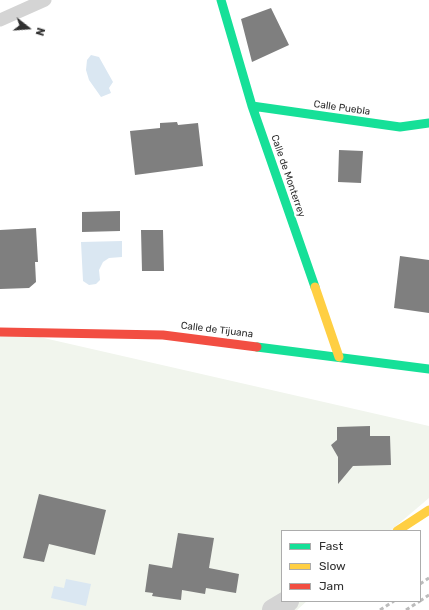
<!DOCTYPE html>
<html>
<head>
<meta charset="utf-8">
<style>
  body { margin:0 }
  #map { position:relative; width:429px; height:610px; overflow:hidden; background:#fff; font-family:Rubik,sans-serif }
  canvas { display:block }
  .legend { position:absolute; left:281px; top:530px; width:140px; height:72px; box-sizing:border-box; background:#fff; border:1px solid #acacac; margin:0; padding:5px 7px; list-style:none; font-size:12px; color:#303030 }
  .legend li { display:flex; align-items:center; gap:8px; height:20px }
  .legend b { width:20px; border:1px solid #acacac }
  .north { position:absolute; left:8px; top:8px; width:40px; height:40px; -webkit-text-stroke:3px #fff; paint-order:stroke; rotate:107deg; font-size:11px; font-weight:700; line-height:16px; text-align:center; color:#303030 }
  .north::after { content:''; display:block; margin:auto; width:14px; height:18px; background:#303030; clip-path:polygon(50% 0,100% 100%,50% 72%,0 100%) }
</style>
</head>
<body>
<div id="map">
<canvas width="429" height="610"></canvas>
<ul class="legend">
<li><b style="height:5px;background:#16e098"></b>Fast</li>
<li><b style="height:5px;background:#ffcf43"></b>Slow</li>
<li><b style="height:5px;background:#f24e42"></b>Jam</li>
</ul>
<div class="north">N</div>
</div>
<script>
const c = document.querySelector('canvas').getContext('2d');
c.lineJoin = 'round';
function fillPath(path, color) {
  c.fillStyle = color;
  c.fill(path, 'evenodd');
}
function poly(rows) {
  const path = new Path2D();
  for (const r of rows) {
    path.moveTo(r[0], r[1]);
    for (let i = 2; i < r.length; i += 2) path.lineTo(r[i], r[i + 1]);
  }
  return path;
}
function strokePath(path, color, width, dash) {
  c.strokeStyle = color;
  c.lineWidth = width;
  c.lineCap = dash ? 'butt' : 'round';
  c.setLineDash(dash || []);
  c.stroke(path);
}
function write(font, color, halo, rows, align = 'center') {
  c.font = font + ' Rubik,sans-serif';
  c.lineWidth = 4;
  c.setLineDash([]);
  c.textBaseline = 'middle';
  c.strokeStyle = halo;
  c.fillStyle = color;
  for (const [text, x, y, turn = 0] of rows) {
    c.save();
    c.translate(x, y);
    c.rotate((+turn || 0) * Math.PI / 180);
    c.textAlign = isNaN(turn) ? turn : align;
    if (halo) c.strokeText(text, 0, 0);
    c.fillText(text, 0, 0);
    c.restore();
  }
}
const green = poly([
  [0,328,429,426,429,498,390,531,282,531,282,601,307,601,297,610,0,610]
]);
const water = poly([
  [91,55,99,57,113,82,109,88,111,93,101,97,89,80,86,70,87,60],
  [122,241,122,257,109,258,103,262,99,270,100,280,96,284,89,285,83,281,81,242],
  [66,579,91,584,86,606,51,598,54,586,64,588]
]);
const building = poly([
  [271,8,289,45,252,62,241,19],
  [177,122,178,125,198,123,203,166,135,175,130,131,160,128,160,123],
  [339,150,363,151,361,183,338,182],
  [120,211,120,231,82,232,82,212],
  [36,228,38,262,35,262,36,282,29,288,0,289,0,230],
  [141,230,163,230,164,271,142,271],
  [400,256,429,260,429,313,394,308],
  [370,426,370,436,390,436,391,465,353,466,338,484,338,457,331,445,337,440,337,427],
  [39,494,106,510,95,555,49,544,44,562,23,558],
  [178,533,214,538,209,568,239,574,236,593,206,588,205,594,182,590,181,600,152,596,153,593,145,592,149,564,172,568]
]);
const lane = poly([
  [0,20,45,0]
]);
const street = poly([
  [273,610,288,601]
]);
const fast = poly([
  [221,0,252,106,315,287],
  [252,106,400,127,429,123],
  [257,347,429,369]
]);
const slow = poly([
  [315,287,339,357],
  [397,531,429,510]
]);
const jam = poly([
  [0,332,163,335,257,347]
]);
const rail = poly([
  [420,584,429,578],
  [420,601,429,595],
  [380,610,394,601],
  [406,610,420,601]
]);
const streetNames = [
  ["Calle Puebla",342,108,8],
  ["Calle de Monterrey",288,176,71],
  ["Calle de Tijuana",217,330,7]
];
fillPath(green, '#f1f5ed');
fillPath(water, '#dae7f2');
fillPath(building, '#7f7f7f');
strokePath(lane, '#d4d4d4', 13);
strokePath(street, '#d4d4d4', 22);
strokePath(fast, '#16e098', 9);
strokePath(slow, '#ffcf43', 9);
strokePath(jam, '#f24e42', 9);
strokePath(rail, '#bcbcbc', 3, [4, 3]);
write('10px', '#303030', '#fff', streetNames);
</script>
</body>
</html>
